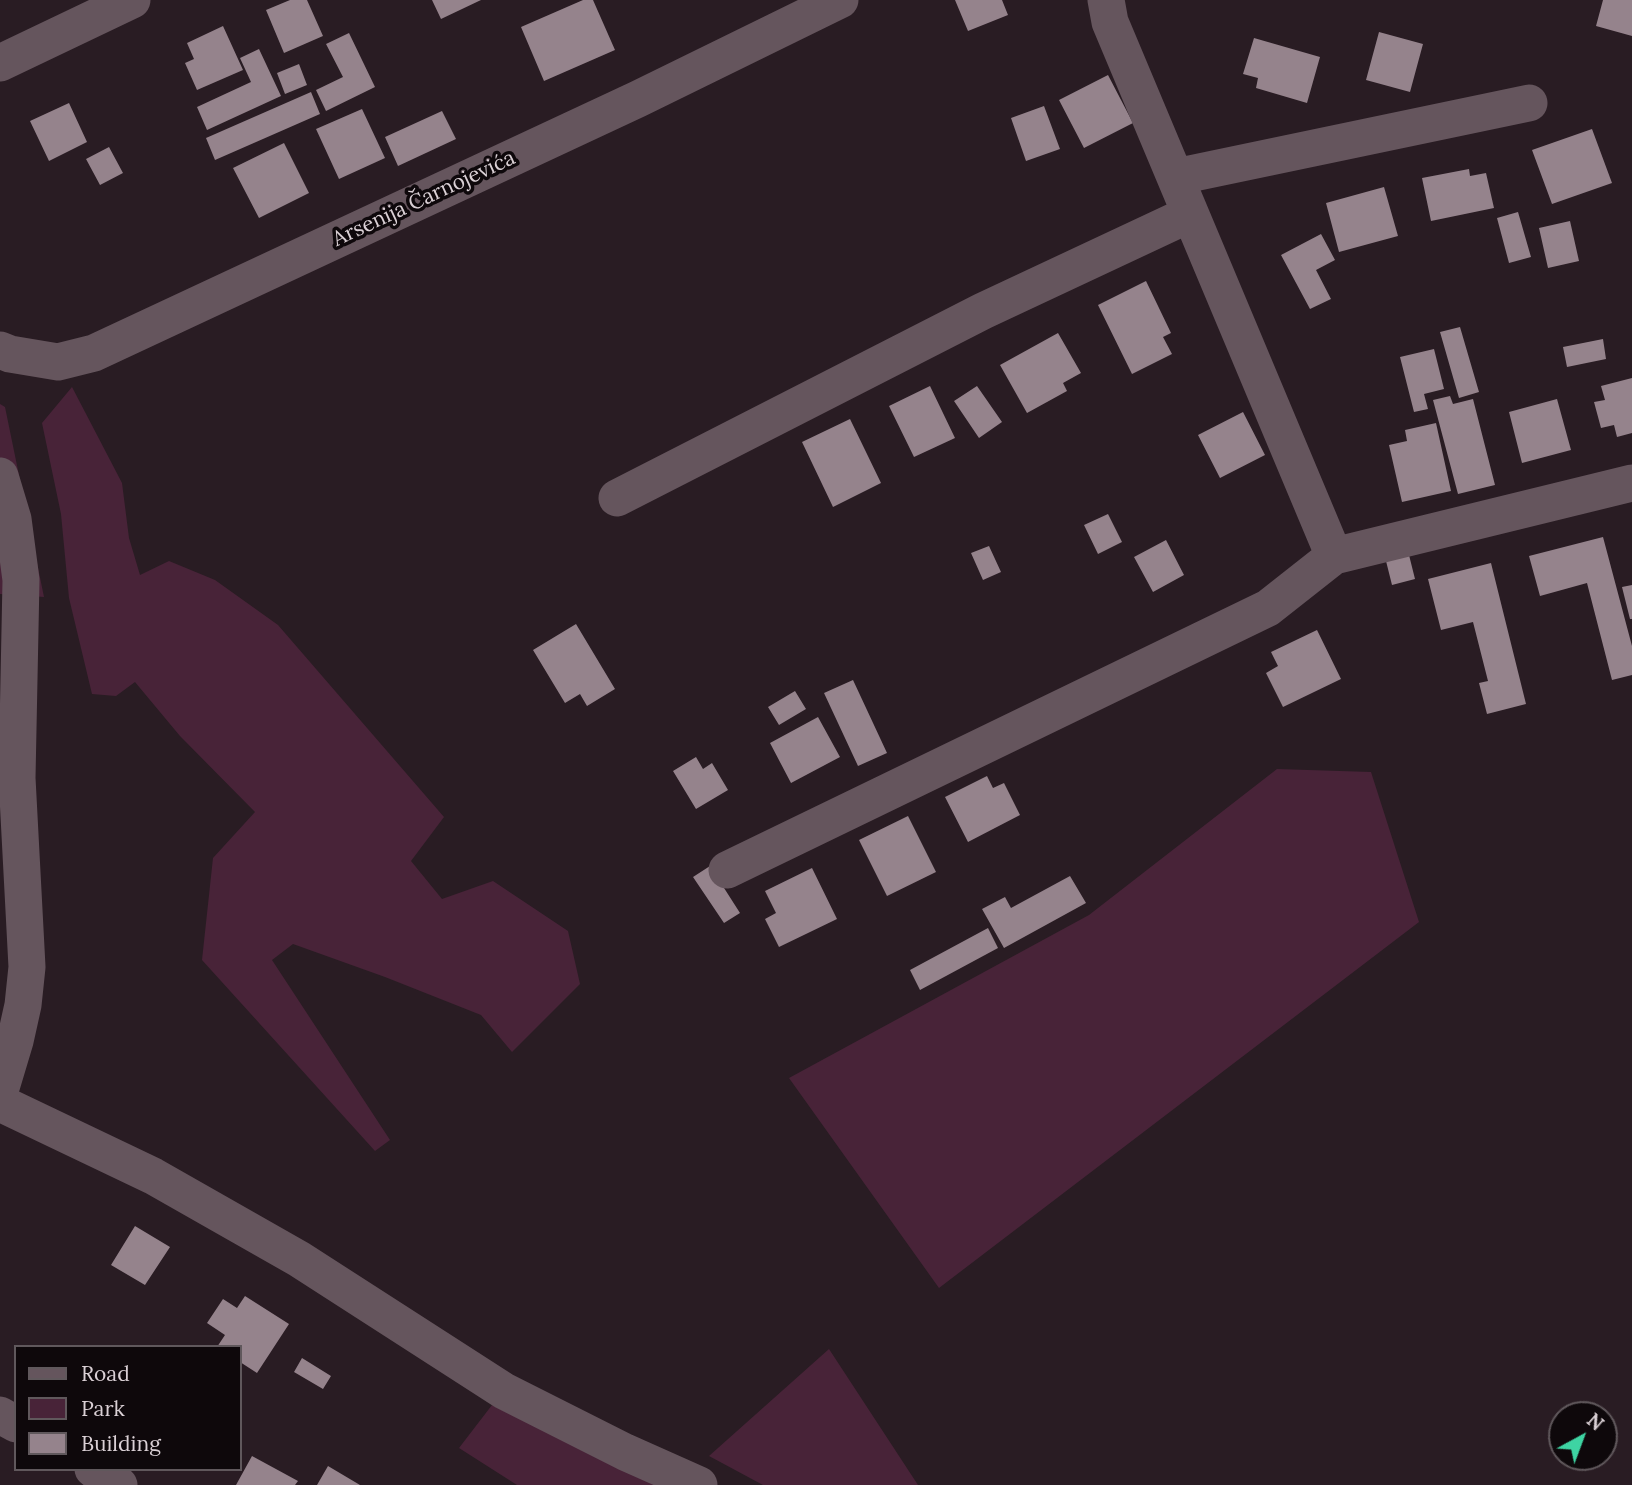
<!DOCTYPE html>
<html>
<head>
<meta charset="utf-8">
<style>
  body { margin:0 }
  #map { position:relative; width:1632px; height:1485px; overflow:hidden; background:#291c23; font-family:Lora,serif }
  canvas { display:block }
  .legend { position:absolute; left:14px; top:1345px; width:228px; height:126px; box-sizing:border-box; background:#0e080b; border:2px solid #60585c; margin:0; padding:9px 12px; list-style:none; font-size:21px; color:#dad0d5 }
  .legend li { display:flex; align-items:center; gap:14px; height:35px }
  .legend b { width:35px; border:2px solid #60585c }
  .north { position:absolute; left:1548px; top:1401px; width:70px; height:70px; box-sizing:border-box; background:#0e080b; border:2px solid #60585c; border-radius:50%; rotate:41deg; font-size:19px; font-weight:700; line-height:28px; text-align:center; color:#dad0d5 }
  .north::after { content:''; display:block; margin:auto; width:24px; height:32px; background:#3ed4a3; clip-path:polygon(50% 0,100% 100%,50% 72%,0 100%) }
</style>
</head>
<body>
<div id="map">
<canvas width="1632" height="1485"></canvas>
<ul class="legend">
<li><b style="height:9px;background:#65555d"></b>Road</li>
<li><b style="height:19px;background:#482338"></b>Park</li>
<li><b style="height:19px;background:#95838c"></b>Building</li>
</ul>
<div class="north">N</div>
</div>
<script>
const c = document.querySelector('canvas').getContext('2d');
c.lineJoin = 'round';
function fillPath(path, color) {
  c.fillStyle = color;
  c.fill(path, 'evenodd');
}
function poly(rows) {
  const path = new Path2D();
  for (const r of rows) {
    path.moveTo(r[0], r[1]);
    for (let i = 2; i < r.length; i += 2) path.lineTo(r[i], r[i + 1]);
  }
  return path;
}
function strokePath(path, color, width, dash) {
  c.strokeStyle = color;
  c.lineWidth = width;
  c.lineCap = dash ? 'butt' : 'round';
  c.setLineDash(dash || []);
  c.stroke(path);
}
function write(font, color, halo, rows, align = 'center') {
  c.font = font + ' Lora,serif';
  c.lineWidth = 7;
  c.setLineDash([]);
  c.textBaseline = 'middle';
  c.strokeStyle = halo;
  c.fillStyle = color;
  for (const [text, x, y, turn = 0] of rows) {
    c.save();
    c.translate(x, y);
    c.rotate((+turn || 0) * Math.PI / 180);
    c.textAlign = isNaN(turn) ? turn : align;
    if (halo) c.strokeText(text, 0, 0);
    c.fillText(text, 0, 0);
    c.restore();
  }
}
const green = poly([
  [72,387,122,483,129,538,140,575,169,561,215,580,278,625,444,817,411,861,442,899,493,881,568,931,580,984,512,1052,481,1015,385,977,293,944,272,960,390,1140,375,1151,202,960,213,858,255,812,180,736,135,682,116,696,92,694,69,598,61,514,42,423],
  [0,404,5,407,44,597,0,594],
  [1277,769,1371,772,1419,922,939,1288,789,1078,1089,915],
  [829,1349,918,1485,763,1485,709,1456],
  [492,1405,648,1481,659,1485,517,1485,459,1448]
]);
const building = poly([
  [290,0,307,0,323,36,284,53,266,10],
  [432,0,481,0,441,19],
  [583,0,593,0,615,50,544,81,521,27],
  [955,0,1002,0,1008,15,968,31],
  [1603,0,1632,0,1632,36,1596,26],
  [223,26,243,70,197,90,185,63,194,59,187,43],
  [1379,32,1423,44,1410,92,1366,80],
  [349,33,375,87,326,111,316,90,343,77,326,44],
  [1254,38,1320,57,1307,103,1256,88,1258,78,1243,74],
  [259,49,281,96,207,130,197,107,251,82,240,58],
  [299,64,307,85,285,94,277,73],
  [1108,75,1133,123,1084,148,1059,100],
  [311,92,320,114,215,160,206,138],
  [69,103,87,142,49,161,30,121],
  [1044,106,1060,149,1026,161,1011,118],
  [362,109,385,158,339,179,316,129],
  [442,111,456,139,398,166,385,137],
  [1592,129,1612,183,1552,204,1532,150],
  [284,143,309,193,259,218,233,168],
  [109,147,123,173,100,185,86,159],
  [1469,169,1470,176,1486,173,1494,208,1431,221,1422,178],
  [1384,187,1398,236,1339,252,1326,203],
  [1518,212,1531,257,1509,263,1497,218],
  [1570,221,1579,261,1548,268,1539,228],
  [1321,234,1335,260,1316,270,1331,299,1310,309,1281,255],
  [1146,281,1171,333,1163,337,1172,354,1132,374,1098,305],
  [1460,327,1479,392,1459,398,1440,332],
  [1058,333,1081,373,1063,383,1067,391,1027,413,1000,365],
  [1603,339,1606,359,1567,367,1563,347],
  [1434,349,1444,389,1424,394,1428,409,1414,412,1400,357],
  [1632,378,1632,433,1617,437,1614,425,1601,428,1594,402,1605,400,1601,386],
  [930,386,955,438,914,457,889,406],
  [977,386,1002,422,979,438,954,401],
  [1450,396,1453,404,1473,399,1495,485,1458,494,1433,400],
  [1557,399,1571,450,1522,463,1509,412],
  [1243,412,1265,455,1220,478,1198,435],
  [850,419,881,483,833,507,802,442],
  [1436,423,1451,491,1402,502,1389,445,1407,441,1405,430],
  [1108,514,1122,542,1098,554,1084,525],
  [1603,537,1632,646,1632,675,1612,680,1587,583,1540,596,1529,556],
  [1166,540,1184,575,1153,592,1134,557],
  [989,546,1001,572,983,580,971,553],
  [1408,551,1415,579,1392,585,1385,557],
  [1491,563,1526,704,1487,714,1479,683,1488,681,1473,622,1441,630,1428,579],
  [1632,585,1632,619,1630,619,1622,587],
  [576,624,615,689,587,706,580,694,565,703,533,650],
  [1317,630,1341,679,1283,707,1266,673,1278,666,1271,652],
  [853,680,887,753,858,766,824,693],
  [795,691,806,709,779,725,768,707],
  [818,717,840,757,791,783,770,743],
  [696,757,703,769,712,763,728,790,696,809,673,771],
  [987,776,993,788,1004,783,1020,815,968,842,945,797],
  [908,816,936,872,887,896,859,840],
  [710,866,740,913,724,923,693,877],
  [812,868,837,919,779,947,765,919,776,913,765,891],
  [1070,876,1086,903,1004,948,982,909,1005,897,1011,908],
  [988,928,998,948,920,990,910,970],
  [135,1226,170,1247,145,1285,111,1265],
  [245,1296,289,1324,257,1373,240,1362,240,1347,217,1347,225,1335,207,1323,223,1299,237,1308],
  [302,1358,331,1376,323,1389,294,1372],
  [252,1456,298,1481,295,1485,236,1485],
  [328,1466,360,1485,317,1485]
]);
const street = poly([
  [1106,0,1110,22,1334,556],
  [0,63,132,0],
  [1175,177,1529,103],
  [0,350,10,354,58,362,94,353,638,99,840,0],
  [0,476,13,519,21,580,17,778,27,967,23,1005,15,1041,0,1091],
  [617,498,983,311,1190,214],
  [727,870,1268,608,1334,556,1632,483],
  [0,1103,153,1176,299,1259,504,1391,625,1452,699,1485],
  [0,1415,16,1424],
  [93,1469,119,1485]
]);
const streetNames = [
  ["Arsenija Čarnojevića",424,199,-25]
];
fillPath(green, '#482338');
fillPath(building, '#95838c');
strokePath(street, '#65555d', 37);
write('21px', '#dad0d5', '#0e080b', streetNames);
</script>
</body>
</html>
